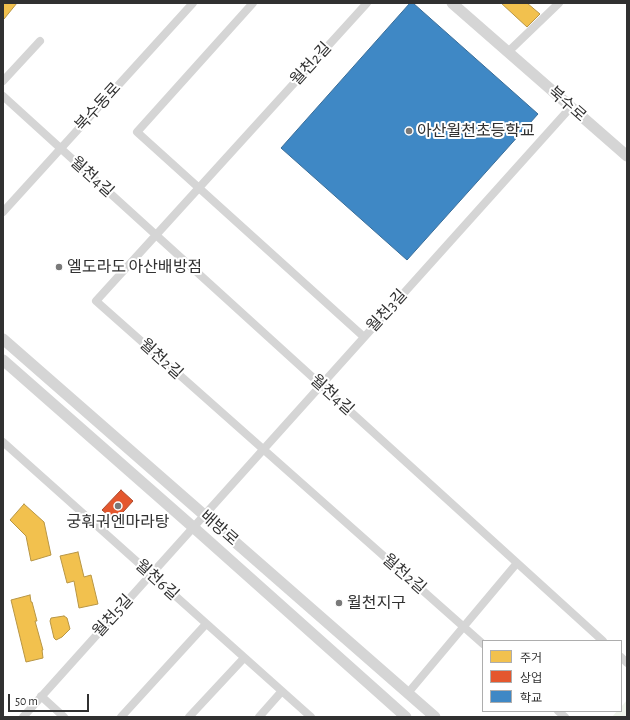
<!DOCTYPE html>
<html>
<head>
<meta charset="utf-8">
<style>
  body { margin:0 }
  #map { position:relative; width:630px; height:720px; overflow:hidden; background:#fff; font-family:"Alegreya Sans","Noto Sans KR",sans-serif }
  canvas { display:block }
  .frame { position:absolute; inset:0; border:4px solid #313131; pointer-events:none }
  .legend { position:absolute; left:482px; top:640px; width:140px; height:72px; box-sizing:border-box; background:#fff; border:1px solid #adadad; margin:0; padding:5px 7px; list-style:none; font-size:12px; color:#313131 }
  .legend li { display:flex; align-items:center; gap:8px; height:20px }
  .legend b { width:20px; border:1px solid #adadad }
  .scale { position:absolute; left:8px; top:694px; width:81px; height:18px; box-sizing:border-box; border:2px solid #313131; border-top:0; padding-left:5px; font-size:12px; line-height:14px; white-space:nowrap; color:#313131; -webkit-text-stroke:3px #fff; paint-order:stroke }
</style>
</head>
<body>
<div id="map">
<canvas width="630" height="720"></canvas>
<div class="frame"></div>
<ul class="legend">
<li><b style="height:11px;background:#f2c14e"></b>주거</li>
<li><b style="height:11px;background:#e4572e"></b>상업</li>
<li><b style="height:11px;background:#3f88c5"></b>학교</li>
</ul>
<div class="scale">50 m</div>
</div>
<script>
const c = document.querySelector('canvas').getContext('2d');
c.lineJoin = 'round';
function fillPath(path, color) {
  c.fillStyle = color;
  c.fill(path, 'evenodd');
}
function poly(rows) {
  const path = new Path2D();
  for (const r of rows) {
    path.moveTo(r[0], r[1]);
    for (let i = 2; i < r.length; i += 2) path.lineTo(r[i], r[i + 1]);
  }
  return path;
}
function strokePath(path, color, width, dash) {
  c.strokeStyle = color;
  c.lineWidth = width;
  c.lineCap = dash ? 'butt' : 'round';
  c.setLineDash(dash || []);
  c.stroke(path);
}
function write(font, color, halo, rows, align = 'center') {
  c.font = font + ' "Alegreya Sans","Noto Sans KR",sans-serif';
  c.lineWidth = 4;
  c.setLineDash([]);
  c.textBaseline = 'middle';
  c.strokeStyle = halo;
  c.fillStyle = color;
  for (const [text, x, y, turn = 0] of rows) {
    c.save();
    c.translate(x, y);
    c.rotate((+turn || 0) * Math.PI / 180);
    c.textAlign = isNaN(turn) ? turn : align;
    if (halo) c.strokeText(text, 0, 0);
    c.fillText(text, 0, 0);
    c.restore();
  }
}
const green = poly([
  [627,700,627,717,612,717,617,711,621,711,621,707]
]);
const homes = poly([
  [3,3,17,3,4,19,3,18,3,3],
  [501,3,527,3,540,14,527,27,501,3],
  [24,504,44,522,51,555,31,561,26,536,10,520,24,504],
  [78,552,84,577,91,575,98,604,79,608,74,581,67,583,60,556,78,552],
  [30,595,31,602,32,602,37,621,35,621,43,650,42,650,43,658,26,662,11,600,30,595],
  [64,616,67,618,70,629,62,637,56,640,54,638,50,621,51,618,64,616]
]);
const shops = poly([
  [121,490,133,501,115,521,102,510,121,490]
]);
const schools = poly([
  [410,3,413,3,538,114,407,260,281,148,410,3]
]);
const minor = poly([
  [253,3,137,132,364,337],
  [367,3,96,301,483,644],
  [508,52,559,3],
  [3,81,40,41],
  [3,96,603,641],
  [3,212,193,3],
  [3,442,311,717],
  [621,657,627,663],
  [408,693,517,563],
  [41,696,64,717],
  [558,711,565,717],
  [23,717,571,107],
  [121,717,206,624],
  [189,717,244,658],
  [259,717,282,691]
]);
const tertiary = poly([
  [452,3,627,156],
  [3,339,435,717],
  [3,360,193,527,406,717]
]);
const markers = [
  [409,131,4,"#797979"],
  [59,267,4,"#797979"],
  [118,506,4,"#797979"],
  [339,603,4,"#797979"]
];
const streetNames = [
  ["월천2길",311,64,-48],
  ["북수로",567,104,41],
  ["북수동로",98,107,-48],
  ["월천4길",92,177,42],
  ["월천3길",387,311,-48],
  ["월천2길",161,359,42],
  ["월천4길",332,395,42],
  ["배방로",219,528,41],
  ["월천2길",404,574,41],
  ["월천6길",157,580,42],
  ["월천5길",113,616,-48]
];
const poiNames = [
  ["아산월천초등학교",417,131],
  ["엘도라도 아산배방점",67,267],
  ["궁훠궈엔마라탕",118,522,"center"],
  ["월천지구",347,603]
];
fillPath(green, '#f1f6ed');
fillPath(homes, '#f2c14e');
strokePath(homes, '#b89645', 1);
fillPath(shops, '#e4572e');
strokePath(shops, '#ae4c2f', 1);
fillPath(schools, '#3f88c5');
strokePath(schools, '#3b6e99', 1);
strokePath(minor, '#d5d5d5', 8);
strokePath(tertiary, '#d5d5d5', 11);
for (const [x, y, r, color] of markers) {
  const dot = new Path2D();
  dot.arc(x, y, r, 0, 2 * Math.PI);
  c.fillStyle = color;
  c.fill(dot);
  strokePath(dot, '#fff', 1.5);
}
write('16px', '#313131', '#fff', streetNames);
write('16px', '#313131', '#fff', poiNames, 'left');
</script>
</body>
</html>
